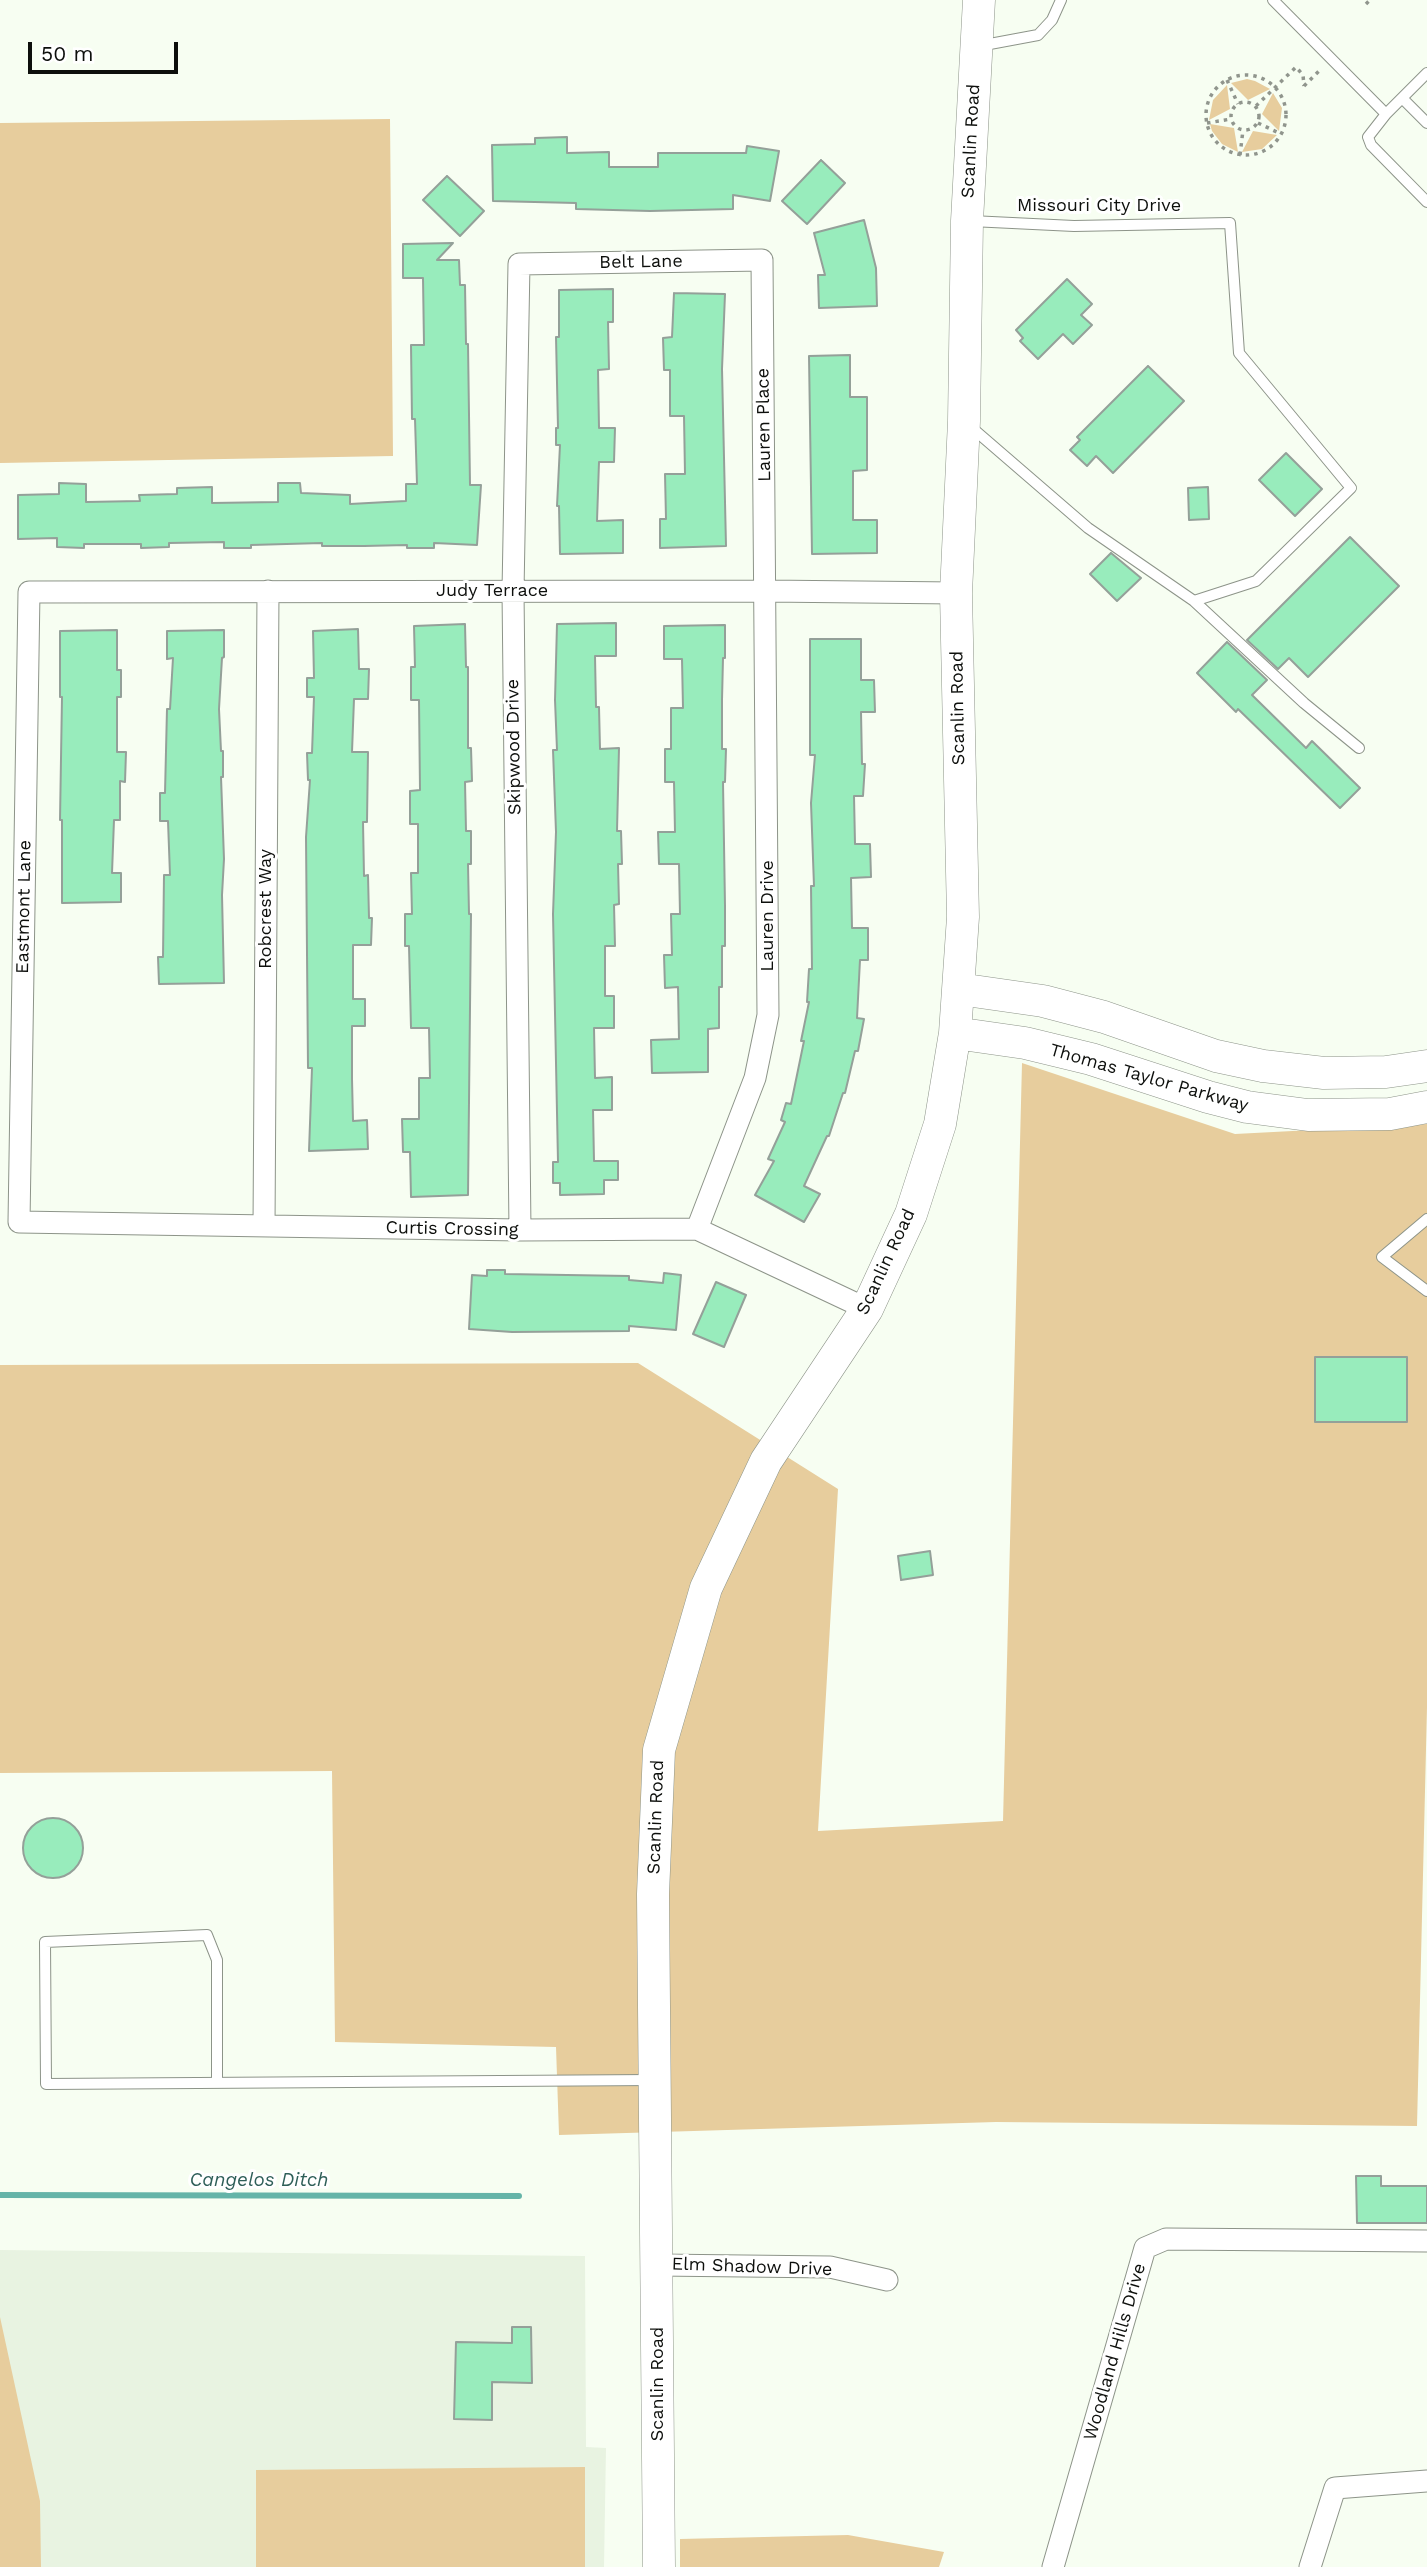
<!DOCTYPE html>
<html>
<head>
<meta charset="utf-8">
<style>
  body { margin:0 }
  #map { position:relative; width:1427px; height:2567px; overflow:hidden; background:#f7fef2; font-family:"Work Sans",sans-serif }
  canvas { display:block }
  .scale { position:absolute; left:28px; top:42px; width:150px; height:32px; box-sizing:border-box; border:4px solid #0d0f0c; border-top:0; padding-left:9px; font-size:21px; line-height:24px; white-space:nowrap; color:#0d0f0c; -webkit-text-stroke:5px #fff; paint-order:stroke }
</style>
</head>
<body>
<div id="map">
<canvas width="1427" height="2567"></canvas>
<div class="scale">50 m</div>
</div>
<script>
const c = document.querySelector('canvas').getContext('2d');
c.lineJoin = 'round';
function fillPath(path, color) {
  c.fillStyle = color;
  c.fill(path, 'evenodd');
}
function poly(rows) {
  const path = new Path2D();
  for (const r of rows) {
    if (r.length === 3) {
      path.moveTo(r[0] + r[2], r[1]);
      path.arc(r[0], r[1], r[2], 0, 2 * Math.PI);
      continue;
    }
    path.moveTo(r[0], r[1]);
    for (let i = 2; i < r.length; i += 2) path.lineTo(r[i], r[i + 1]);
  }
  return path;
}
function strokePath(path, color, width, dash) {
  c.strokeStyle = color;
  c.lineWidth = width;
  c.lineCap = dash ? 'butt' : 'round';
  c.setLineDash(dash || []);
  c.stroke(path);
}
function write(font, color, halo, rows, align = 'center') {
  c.font = font + ' "Work Sans",sans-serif';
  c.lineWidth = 6;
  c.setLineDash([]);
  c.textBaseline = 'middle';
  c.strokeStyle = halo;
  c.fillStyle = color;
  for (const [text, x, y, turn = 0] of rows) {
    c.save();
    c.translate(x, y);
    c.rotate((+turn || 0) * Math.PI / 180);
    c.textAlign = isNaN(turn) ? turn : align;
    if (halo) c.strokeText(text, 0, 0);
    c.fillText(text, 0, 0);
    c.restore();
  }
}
const built = poly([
  [0,2250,585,2256,586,2447,606,2448,604,2567,0,2567]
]);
const green = poly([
  [1247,79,1255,81,1270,89,1248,100,1231,83],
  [1227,85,1230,109,1209,120,1213,100],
  [1273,93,1282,108,1279,131,1262,114],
  [390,119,393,456,0,463,0,123],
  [1210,124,1234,128,1238,152,1222,144,1212,131],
  [1253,131,1277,135,1262,149,1242,152],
  [1022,1063,1235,1134,1427,1124,1427,1707,1417,2126,996,2122,559,2135,556,2047,335,2042,332,1771,0,1773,0,1365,638,1363,838,1489,818,1831,1003,1821],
  [0,2317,40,2501,41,2567,0,2567],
  [585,2467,585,2567,256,2567,256,2470],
  [848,2535,944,2552,939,2567,680,2567,680,2539]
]);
const stream = poly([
  [0,2195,519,2196]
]);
const building = poly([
  [567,137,567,153,609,152,609,167,658,167,658,153,746,153,747,146,779,151,770,201,733,195,733,209,650,211,576,209,576,203,493,201,492,145,535,144,535,138,567,137],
  [821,160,845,183,807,224,782,201,821,160],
  [447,176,484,211,460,236,423,200,447,176],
  [864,220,876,268,877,306,819,308,818,275,825,275,814,233,864,220],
  [453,243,437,260,459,260,460,285,465,285,466,344,468,344,470,485,481,485,477,545,434,543,434,548,407,548,407,545,364,546,322,546,322,543,251,545,251,548,224,548,224,542,169,543,169,547,141,548,141,544,84,544,84,548,57,547,57,538,18,539,18,495,59,494,59,483,86,484,86,502,140,501,139,495,177,494,177,488,212,487,212,503,278,502,278,483,300,483,301,493,350,495,350,504,406,501,406,484,417,484,415,419,412,419,411,345,424,345,423,278,403,278,403,244,453,243],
  [1067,279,1092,304,1081,315,1092,325,1073,344,1063,334,1038,359,1020,341,1023,338,1016,330,1067,279],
  [613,289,613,322,608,322,609,369,598,370,599,428,615,428,614,462,599,462,597,521,623,520,623,553,560,554,559,506,557,506,560,445,556,445,556,428,558,428,556,337,559,337,559,290,613,289],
  [674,293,725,294,722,369,726,546,660,548,660,519,666,519,665,474,685,474,684,416,670,416,670,370,664,370,663,338,672,337,674,293],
  [850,355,850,397,867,397,867,470,853,471,853,520,877,520,877,553,812,554,809,356,850,355],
  [1148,366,1184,401,1113,473,1096,456,1087,466,1070,450,1080,440,1077,437,1148,366],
  [1286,453,1322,489,1295,516,1259,480,1286,453],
  [1208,487,1209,519,1189,520,1188,488,1208,487],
  [1350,537,1399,586,1308,677,1289,658,1278,669,1247,640,1350,537],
  [1111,553,1141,578,1117,601,1090,574,1111,553],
  [616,623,616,656,595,656,596,707,599,707,600,749,619,748,617,831,621,831,622,864,618,864,619,904,614,905,615,946,605,946,605,996,614,996,614,1028,594,1028,595,1078,612,1077,612,1110,593,1110,594,1161,618,1161,618,1180,604,1180,604,1194,560,1195,560,1183,553,1183,553,1162,558,1162,553,914,556,832,553,750,557,750,555,700,557,624,616,623],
  [465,624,466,667,468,667,468,748,471,748,472,781,465,782,466,831,471,831,471,864,468,864,469,914,471,914,468,1195,411,1197,410,1152,403,1152,402,1119,419,1119,419,1078,430,1078,429,1028,411,1028,409,946,405,946,405,914,412,914,411,873,418,873,418,824,410,824,410,791,420,790,419,700,411,700,411,667,415,667,414,626,465,624],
  [725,625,725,658,723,658,722,700,722,749,726,749,725,782,723,782,725,906,725,946,722,946,722,987,719,987,719,1028,708,1029,708,1072,652,1073,651,1040,679,1039,678,987,665,988,664,955,672,955,671,914,680,914,679,864,659,864,658,832,675,832,674,782,665,782,665,749,671,749,671,708,683,708,682,659,664,659,664,626,725,625],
  [358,629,359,669,369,669,368,699,354,699,352,752,368,752,367,822,363,822,364,876,368,875,369,918,372,918,371,945,353,945,353,999,365,999,365,1026,352,1026,352,1079,353,1121,367,1120,368,1149,309,1151,312,1068,308,1068,306,837,310,780,308,780,307,753,312,753,314,697,307,697,307,678,314,678,313,631,358,629],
  [117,630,117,670,121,670,121,697,117,697,117,752,126,752,125,782,120,781,120,820,114,820,112,873,121,873,121,902,62,903,62,820,60,820,62,697,60,697,60,631,117,630],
  [224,630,224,657,222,658,219,709,221,751,223,751,223,777,221,777,224,859,222,895,224,983,159,984,158,957,163,957,164,875,170,875,168,821,160,821,160,793,165,793,167,709,170,709,173,658,167,659,167,631,224,630],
  [810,639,861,639,861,680,874,680,875,712,861,712,862,764,865,764,863,796,854,796,855,844,870,844,871,877,851,878,852,928,868,928,868,960,860,960,857,1018,864,1019,858,1051,855,1051,845,1093,843,1093,829,1136,827,1136,804,1186,820,1194,804,1222,755,1195,774,1161,768,1159,785,1122,781,1120,786,1103,791,1104,804,1041,801,1041,809,1002,807,1002,809,969,812,969,811,886,814,886,811,803,815,755,810,755,810,639],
  [1227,642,1267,680,1252,695,1306,748,1312,741,1360,788,1340,808,1238,709,1236,712,1197,673,1227,642],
  [487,1270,505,1270,505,1274,629,1276,629,1280,663,1283,664,1273,681,1275,676,1330,629,1326,629,1331,512,1332,469,1329,472,1275,487,1276,487,1270],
  [716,1282,746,1295,724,1347,693,1334,716,1282],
  [1315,1357,1407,1357,1407,1422,1315,1422,1315,1357],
  [930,1551,933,1575,901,1580,898,1556,930,1551],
  [53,1848,30],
  [1356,2176,1381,2176,1381,2186,1427,2186,1427,2223,1357,2223,1356,2176],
  [512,2327,531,2327,532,2383,492,2382,492,2420,454,2419,456,2342,512,2343,512,2327]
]);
const path = poly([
  [1366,4,1370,0],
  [1246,115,40],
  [1227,80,1238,104],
  [1304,86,1320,70],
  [1245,116,14],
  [1256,106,1296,67,1303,75,1304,86],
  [1207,123,1231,119],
  [1258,123,1281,134],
  [1240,155,1243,130]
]);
const lane = poly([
  [1273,0,1386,114],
  [979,46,1038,35,1052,20,1061,0],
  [1427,73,1386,114,1368,137,1371,145,1427,202],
  [1402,98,1427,123],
  [971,221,1074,226,1230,223,1239,353,1351,488,1256,581,1194,601],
  [971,427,1088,528,1194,601,1304,703,1359,748],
  [1427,1219,1382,1257,1427,1291],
  [217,2083,217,1960,207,1935,45,1942,46,2084,653,2080]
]);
const street = poly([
  [264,1226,268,591],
  [520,1230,513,591,519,264,762,260,768,1015,755,1078,697,1229],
  [867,1309,697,1229,520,1230,19,1222,29,592,766,591,956,593],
  [658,2265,830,2267,887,2280],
  [1053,2567,1145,2248,1166,2239,1427,2241],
  [1310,2567,1335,2488,1427,2481]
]);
const secondary = poly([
  [959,989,1043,1001,1104,1017,1216,1056,1263,1066,1324,1073,1386,1072,1427,1066],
  [955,1033,1025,1043,1091,1059,1208,1097,1247,1107,1308,1115,1390,1114,1427,1107],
  [659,2567,653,1894,659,1750,706,1588,766,1461,867,1309,911,1214,940,1124,955,1033,963,917,956,593,964,421,967,221,979,0]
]);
const streetNames = [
  ["Scanlin Road",971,141,-87],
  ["Missouri City Drive",1099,206],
  ["Belt Lane",641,262,-1],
  ["Lauren Place",764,425,-91],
  ["Judy Terrace",492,591],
  ["Scanlin Road",958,708,-91],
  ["Skipwood Drive",514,747,-91],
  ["Eastmont Lane",24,907,-89],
  ["Robcrest Way",266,909,-90],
  ["Lauren Drive",768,916,-90],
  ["Thomas Taylor Parkway",1149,1078,16],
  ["Curtis Crossing",452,1229,1],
  ["Scanlin Road",886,1262,-65],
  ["Scanlin Road",656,1817,-88],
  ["Elm Shadow Drive",752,2267,2],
  ["Woodland Hills Drive",1115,2352,-74],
  ["Scanlin Road",658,2384,-90]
];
const waterNames = [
  ["Cangelos Ditch",259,2180]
];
fillPath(built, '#e8f3e1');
fillPath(green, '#e7cd9d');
strokePath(stream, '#65b4a8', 6);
fillPath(building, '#98ecbc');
strokePath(building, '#94a099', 2);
strokePath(lane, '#8d9489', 12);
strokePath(street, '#8d9489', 23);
strokePath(secondary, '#8d9489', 33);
strokePath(path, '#90958d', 3.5, [3.5, 5]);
strokePath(lane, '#fff', 10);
strokePath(street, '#fff', 21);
strokePath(secondary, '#fff', 32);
write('18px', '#0d0f0c', '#fff', streetNames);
write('italic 19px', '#2f5f59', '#fff', waterNames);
</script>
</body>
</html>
